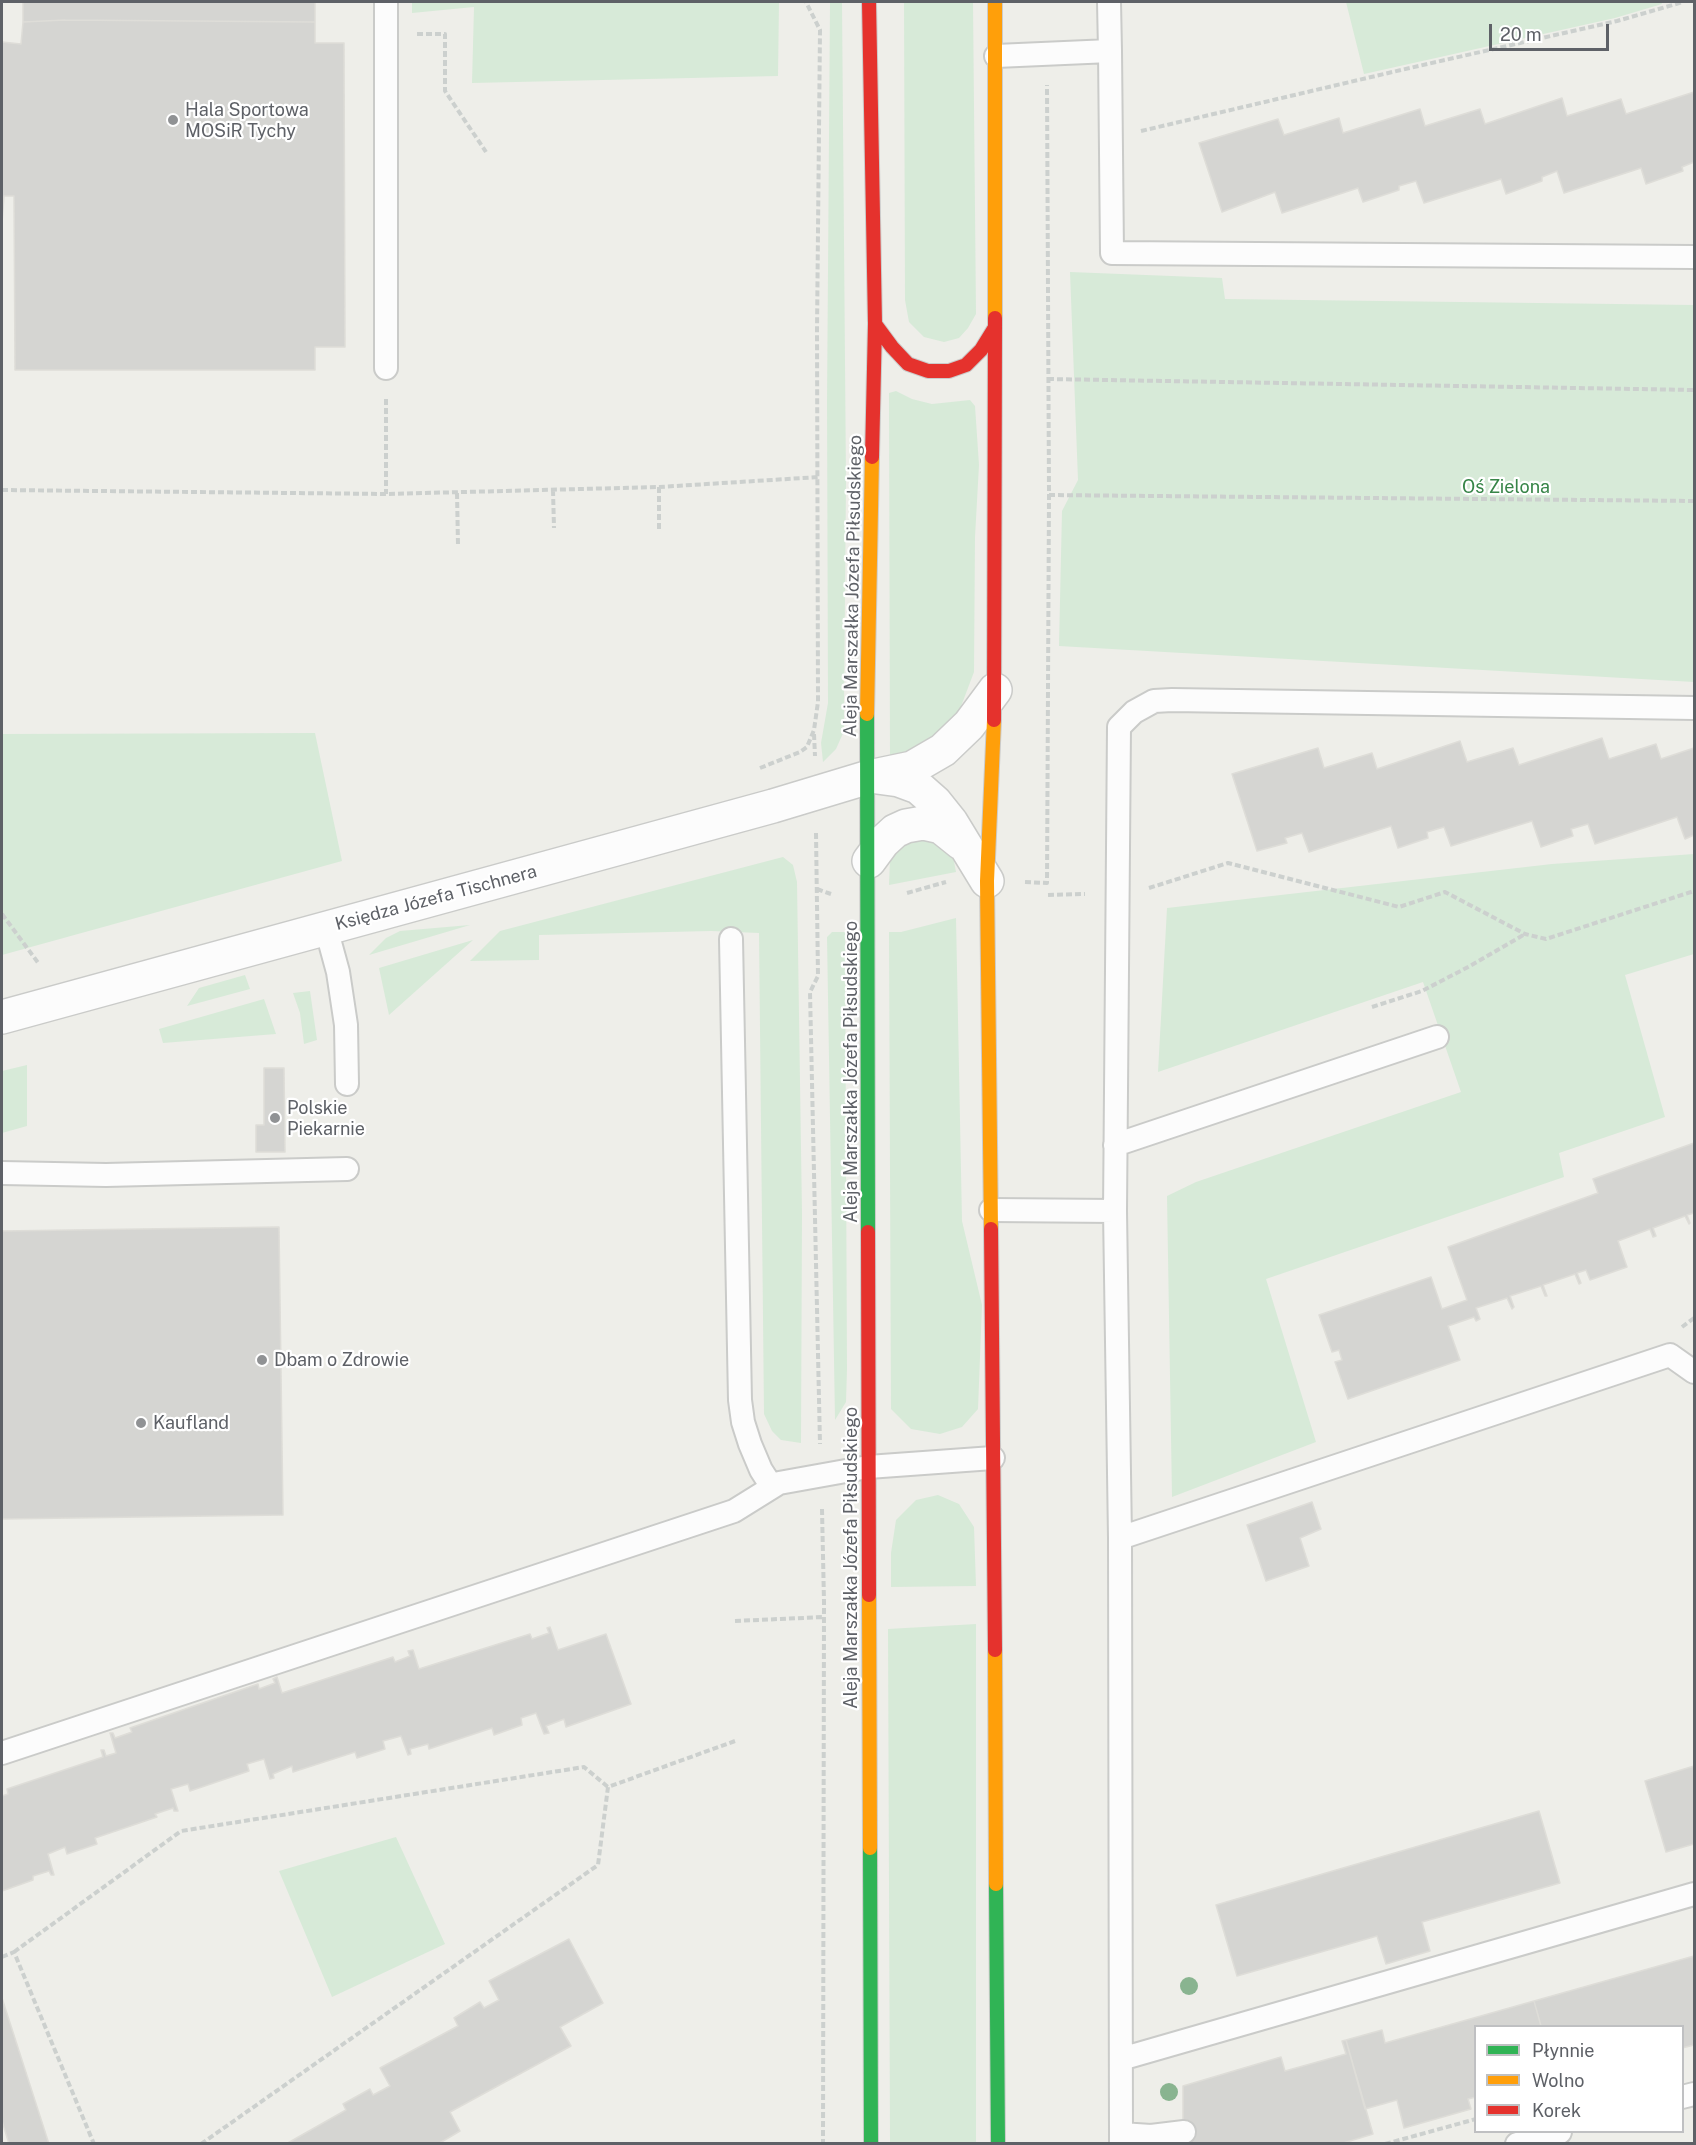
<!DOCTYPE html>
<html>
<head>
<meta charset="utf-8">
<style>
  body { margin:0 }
  #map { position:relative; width:1696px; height:2145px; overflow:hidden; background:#eeeee9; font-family:"Public Sans",sans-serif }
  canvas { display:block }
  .frame { position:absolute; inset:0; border:3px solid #5e6167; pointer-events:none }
  .legend { position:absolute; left:1474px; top:2025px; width:210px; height:108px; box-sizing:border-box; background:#fff; border:2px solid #bfc0c2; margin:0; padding:8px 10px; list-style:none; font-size:18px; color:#5e6167 }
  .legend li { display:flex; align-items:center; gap:12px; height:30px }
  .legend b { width:30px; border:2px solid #bfc0c2 }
  .scale { position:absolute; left:1489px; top:24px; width:120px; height:27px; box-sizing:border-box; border:3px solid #5e6167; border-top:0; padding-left:8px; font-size:18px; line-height:21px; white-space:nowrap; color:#5e6167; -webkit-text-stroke:4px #fff; paint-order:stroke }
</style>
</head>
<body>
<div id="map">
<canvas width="1696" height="2145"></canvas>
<div class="frame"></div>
<ul class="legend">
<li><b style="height:8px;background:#30b455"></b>Płynnie</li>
<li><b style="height:8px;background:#ff9f0a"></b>Wolno</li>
<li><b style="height:8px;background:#e5322d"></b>Korek</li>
</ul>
<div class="scale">20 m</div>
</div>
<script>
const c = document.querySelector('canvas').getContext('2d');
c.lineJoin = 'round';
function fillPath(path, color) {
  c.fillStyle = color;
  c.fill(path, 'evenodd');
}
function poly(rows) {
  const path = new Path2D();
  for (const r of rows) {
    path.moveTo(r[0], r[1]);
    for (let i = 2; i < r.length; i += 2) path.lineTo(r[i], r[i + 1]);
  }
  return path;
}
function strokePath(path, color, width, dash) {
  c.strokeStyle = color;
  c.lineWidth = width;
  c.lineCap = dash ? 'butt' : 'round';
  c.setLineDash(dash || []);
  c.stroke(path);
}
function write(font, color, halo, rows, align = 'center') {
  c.font = font + ' "Public Sans",sans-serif';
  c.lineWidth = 4.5;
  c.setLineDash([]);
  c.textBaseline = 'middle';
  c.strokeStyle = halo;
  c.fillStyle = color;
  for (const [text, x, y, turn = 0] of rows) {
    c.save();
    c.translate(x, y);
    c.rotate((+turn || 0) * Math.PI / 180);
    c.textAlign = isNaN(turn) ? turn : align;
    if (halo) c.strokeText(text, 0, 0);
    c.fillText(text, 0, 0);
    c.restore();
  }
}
const green = poly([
  [412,2,779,2,778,76,472,83,474,7,412,13],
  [833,2,842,2,846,482,844,706,844,731,836,749,823,762,821,743,828,703,827,402,830,3],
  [904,2,973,2,976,314,968,328,959,338,944,342,924,337,909,322,905,300],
  [1346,2,1661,2,1662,4,1615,18,1364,74],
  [1070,272,1222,278,1225,299,1694,305,1694,682,1059,646,1062,511,1078,480],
  [896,391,912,399,932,404,970,400,975,406,979,465,975,537,974,672,960,709,940,737,890,762,889,393],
  [315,733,342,861,2,955,2,734],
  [929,836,953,856,956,872,889,885,890,860,904,842],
  [1694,854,1694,954,1625,975,1665,1117,1559,1153,1564,1177,1266,1279,1316,1442,1172,1497,1167,1196,1196,1182,1461,1092,1423,982,1158,1072,1167,908,1552,864],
  [783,857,793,865,797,882,802,1214,801,1443,781,1440,772,1431,764,1414,759,933,711,931,539,935,539,960,470,961,500,931],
  [956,918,962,1221,982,1305,978,1409,962,1427,940,1434,911,1429,891,1409,889,932,901,932],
  [470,925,369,955,386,938,400,931],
  [832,932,845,932,847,1369,846,1402,835,1420,827,937],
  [473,940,389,1015,379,968],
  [245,975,250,989,187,1006,199,988],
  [310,991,317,1040,304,1044,300,1013,293,993],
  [264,999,276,1034,163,1043,159,1029],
  [27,1065,27,1126,2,1133,2,1071],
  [938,1495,959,1504,974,1527,976,1586,891,1587,891,1553,896,1520,916,1500],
  [976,1624,976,2143,890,2143,888,1629],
  [396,1837,445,1944,332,1997,279,1871]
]);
const building = poly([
  [23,2,315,2,315,22,65,20,23,22,23,2],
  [65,20,315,22,315,43,344,43,345,347,315,347,315,370,15,370,14,196,4,196,2,223,2,42,21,44,23,22,65,20],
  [1694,92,1694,162,1682,167,1683,171,1646,184,1641,168,1564,193,1557,171,1542,177,1542,181,1506,194,1501,179,1424,203,1416,181,1399,186,1399,190,1363,202,1358,188,1282,213,1275,192,1222,212,1199,143,1278,119,1284,135,1339,118,1343,133,1420,109,1425,126,1480,109,1485,124,1562,98,1567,116,1621,99,1626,114,1694,92],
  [1602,738,1609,759,1656,744,1661,759,1694,748,1694,835,1685,839,1677,817,1595,844,1588,824,1571,829,1573,836,1541,847,1532,821,1451,846,1444,827,1427,832,1428,838,1398,848,1391,826,1309,852,1302,833,1285,838,1287,843,1257,851,1232,774,1318,748,1324,768,1372,753,1377,769,1460,741,1467,762,1513,748,1519,765,1602,738],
  [264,1068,284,1068,285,1152,256,1152,256,1125,264,1125,264,1068],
  [1694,1143,1694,1213,1687,1215,1690,1223,1689,1224,1685,1216,1653,1228,1656,1236,1653,1237,1650,1229,1618,1241,1627,1267,1590,1280,1586,1270,1577,1273,1581,1283,1579,1284,1575,1274,1543,1285,1547,1296,1545,1296,1541,1286,1510,1296,1514,1307,1512,1309,1507,1298,1476,1308,1480,1319,1476,1321,1474,1317,1448,1326,1460,1360,1348,1399,1335,1362,1342,1360,1339,1350,1332,1352,1319,1315,1431,1277,1442,1309,1467,1300,1448,1247,1598,1193,1593,1179,1694,1143],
  [279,1227,283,1515,2,1519,2,1231,279,1227],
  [1312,1502,1321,1529,1300,1538,1309,1566,1266,1581,1247,1525,1312,1502],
  [550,1627,558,1650,606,1634,631,1704,566,1727,564,1719,546,1726,549,1733,544,1734,536,1713,521,1718,522,1725,494,1735,492,1728,429,1749,428,1744,410,1749,411,1754,408,1755,401,1736,383,1741,385,1749,357,1758,355,1752,293,1772,292,1766,273,1774,274,1778,270,1779,264,1759,247,1764,249,1771,190,1791,188,1784,171,1789,178,1811,174,1811,173,1808,155,1814,157,1817,95,1838,97,1844,67,1854,65,1847,48,1854,54,1875,51,1875,49,1871,33,1876,33,1880,2,1891,2,1796,8,1794,7,1789,103,1757,101,1750,104,1750,106,1756,116,1753,110,1733,113,1733,115,1738,132,1732,130,1728,258,1684,259,1689,275,1683,273,1679,277,1677,282,1693,393,1657,395,1662,410,1656,408,1651,413,1650,419,1669,530,1634,532,1639,549,1633,547,1628,550,1627],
  [1694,1766,1694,1844,1666,1852,1645,1781,1694,1766],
  [1539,1811,1560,1883,1422,1922,1430,1951,1386,1964,1377,1936,1237,1976,1216,1905,1539,1811],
  [569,1939,603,2003,560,2027,571,2046,450,2112,460,2131,438,2144,286,2144,346,2110,343,2104,370,2089,373,2095,390,2086,380,2068,458,2026,454,2018,480,2002,484,2008,499,2000,489,1981,569,1939],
  [1694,1956,1694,2045,1682,2048,1682,2026,1541,2026,1534,2001,1694,1956],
  [2,1998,49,2144,9,2144,2,2121,2,1998],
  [1534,2001,1541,2026,1476,2026,1476,2097,1468,2099,1471,2109,1404,2128,1397,2100,1365,2109,1346,2040,1382,2030,1385,2043,1534,2001],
  [1346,2040,1373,2134,1340,2144,1183,2144,1183,2086,1281,2057,1285,2071,1346,2054,1342,2041,1346,2040]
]);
const path = poly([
  [417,34,445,34,445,91,486,152],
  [1141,131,1401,70,1617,21,1683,2],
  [1048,379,1694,390],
  [386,399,386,494],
  [2,490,386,494,659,487,819,477],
  [553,490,554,528],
  [457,493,458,545],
  [1049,495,1694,501],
  [659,529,659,487],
  [814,734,815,756],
  [760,768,800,752,807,747,814,730,818,702,817,331,820,30,806,2],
  [816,833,818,976,810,992,820,1444],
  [1025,882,1047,883,1049,495,1047,85],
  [1149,888,1228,863,1399,907,1445,892,1525,934,1546,939,1694,891],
  [817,889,831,894],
  [907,893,946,882],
  [1048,895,1085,894],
  [2,914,39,964],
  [1372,1007,1422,991,1470,966,1525,934],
  [1682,1327,1694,1318],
  [822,1509,824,1602,823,2144],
  [735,1621,824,1617],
  [14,1952,181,1831,584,1767,608,1787],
  [2,1957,14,1952,94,2144],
  [201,2144,598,1865,608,1787,735,1741],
  [1385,2144,1476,2119]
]);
const lane = poly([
  [1109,2,1110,51],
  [996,56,1110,51,1112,253,1694,257],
  [386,368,386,2],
  [1694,708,1172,700,1154,701,1134,712,1119,727,1115,1211,1120,1538,1670,1355,1694,1372],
  [326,928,338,972,346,1025,347,1084],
  [731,939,740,1400,743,1422,750,1444,761,1470,772,1487],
  [1115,1145,1437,1037],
  [2,1173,106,1175,347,1169],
  [991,1210,1115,1211],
  [1120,1538,1121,2144],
  [2,1753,734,1511,779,1483,868,1467,993,1458],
  [1121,2059,1694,1894],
  [1682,2097,1694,2094],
  [1121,2134,1151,2136,1184,2132],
  [1517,2144,1560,2132]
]);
const street = poly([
  [877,777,899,780,918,787,935,802,951,822,987,881],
  [869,861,883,842,895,831,906,826,923,823,941,827,961,843],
  [2,1017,773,806,869,777,912,768,943,750,969,725,995,690]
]);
const fast = poly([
  [867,714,868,1232],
  [870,1848,871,2144],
  [996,1884,998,2144]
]);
const slow = poly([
  [995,2,995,318],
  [867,714,872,457],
  [991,1229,987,881,994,720],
  [869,1595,870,1848],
  [995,1650,996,1884]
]);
const jam = poly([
  [869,2,875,324,872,457],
  [875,324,892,347,908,364,928,371,949,371,966,365,981,350,994,329],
  [994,720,995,318],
  [991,1229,995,1650],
  [868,1232,869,1595]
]);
const trees = [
  [1189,1986],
  [1169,2092]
];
const markers = [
  [173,120,6,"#909294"],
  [275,1118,6,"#909294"],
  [262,1360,6,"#909294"],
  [141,1423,6,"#909294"]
];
const poiNames = [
  ["Hala Sportowa",185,110],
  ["MOSiR Tychy",185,131],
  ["Polskie",287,1108],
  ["Piekarnie",287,1129],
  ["Dbam o Zdrowie",274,1360],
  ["Kaufland",153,1423]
];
const parkNames = [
  ["Oś Zielona",1506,487]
];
const streetNames = [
  ["Aleja Marszałka Józefa Piłsudskiego",853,586,-89],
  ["Księdza Józefa Tischnera",436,898,-15],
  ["Aleja Marszałka Józefa Piłsudskiego",851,1072,-90],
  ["Aleja Marszałka Józefa Piłsudskiego",851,1558,-90]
];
fillPath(green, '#d7ead8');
fillPath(building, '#d5d5d2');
strokePath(building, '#deddd8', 1.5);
strokePath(lane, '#cacbc9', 26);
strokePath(street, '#cacbc9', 36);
strokePath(fast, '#cbcbca', 16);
strokePath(slow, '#cbcbca', 16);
strokePath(jam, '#cbcbca', 16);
strokePath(path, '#ccd0ce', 4, [6, 3]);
strokePath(lane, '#fcfcfc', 22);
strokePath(street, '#fcfcfc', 33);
strokePath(fast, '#30b455', 14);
strokePath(slow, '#ff9f0a', 14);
strokePath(jam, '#e5322d', 14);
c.fillStyle = '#89b490';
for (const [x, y] of trees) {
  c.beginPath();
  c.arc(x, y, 9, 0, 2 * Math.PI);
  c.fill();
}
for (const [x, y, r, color] of markers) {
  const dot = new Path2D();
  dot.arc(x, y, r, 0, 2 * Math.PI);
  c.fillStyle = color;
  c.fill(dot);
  strokePath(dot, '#fff', 2);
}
write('18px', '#5e6167', '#fff', poiNames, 'left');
write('18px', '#378548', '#fff', parkNames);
write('18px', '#5e6167', '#fff', streetNames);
</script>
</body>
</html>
